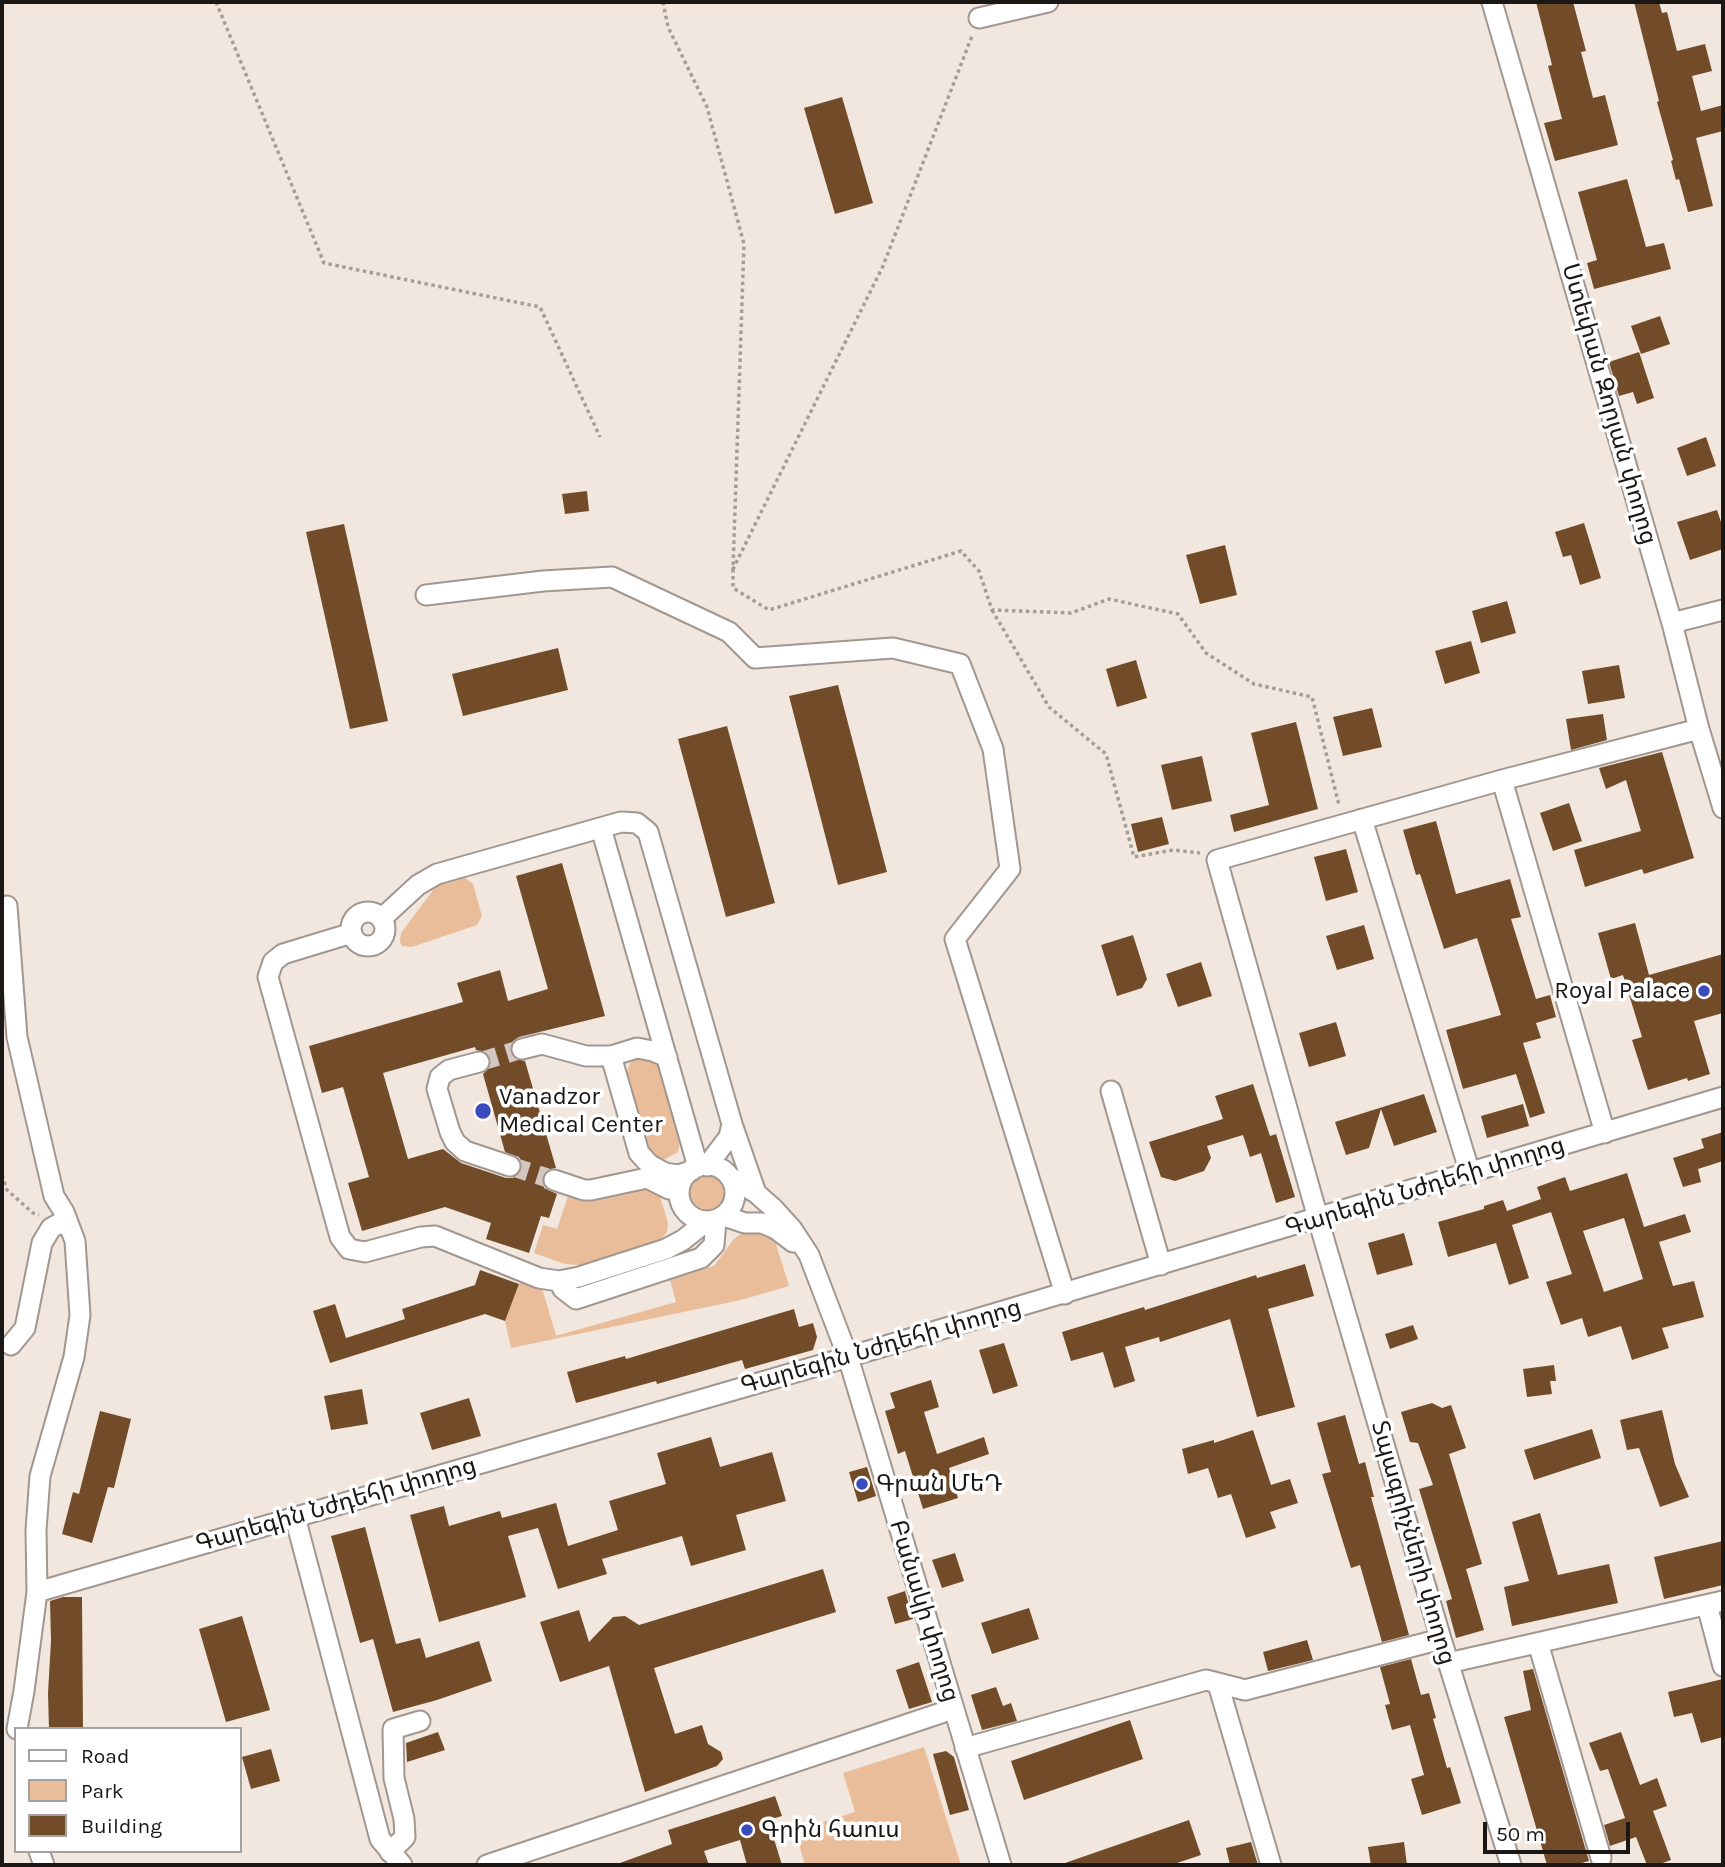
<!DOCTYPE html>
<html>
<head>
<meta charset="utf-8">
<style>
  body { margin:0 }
  #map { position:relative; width:1725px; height:1867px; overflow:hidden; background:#f2e7df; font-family:Karla,sans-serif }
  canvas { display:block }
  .frame { position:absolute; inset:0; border:4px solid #1b1714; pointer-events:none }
  .legend { position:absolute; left:14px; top:1727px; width:228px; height:126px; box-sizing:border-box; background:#fff; border:2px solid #a4a2a1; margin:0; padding:9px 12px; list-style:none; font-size:21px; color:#1b1714 }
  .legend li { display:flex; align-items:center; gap:14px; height:35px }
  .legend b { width:35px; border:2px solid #a4a2a1 }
  .scale { position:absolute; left:1483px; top:1822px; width:147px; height:32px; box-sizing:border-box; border:4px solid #1b1714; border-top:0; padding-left:9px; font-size:21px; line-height:24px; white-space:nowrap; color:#1b1714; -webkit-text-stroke:5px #fff; paint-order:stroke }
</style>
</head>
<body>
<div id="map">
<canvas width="1725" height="1867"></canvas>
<div class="frame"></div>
<ul class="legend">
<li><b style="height:9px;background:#fff"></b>Road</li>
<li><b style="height:19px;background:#e9bd99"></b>Park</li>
<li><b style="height:19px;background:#724c29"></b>Building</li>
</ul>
<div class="scale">50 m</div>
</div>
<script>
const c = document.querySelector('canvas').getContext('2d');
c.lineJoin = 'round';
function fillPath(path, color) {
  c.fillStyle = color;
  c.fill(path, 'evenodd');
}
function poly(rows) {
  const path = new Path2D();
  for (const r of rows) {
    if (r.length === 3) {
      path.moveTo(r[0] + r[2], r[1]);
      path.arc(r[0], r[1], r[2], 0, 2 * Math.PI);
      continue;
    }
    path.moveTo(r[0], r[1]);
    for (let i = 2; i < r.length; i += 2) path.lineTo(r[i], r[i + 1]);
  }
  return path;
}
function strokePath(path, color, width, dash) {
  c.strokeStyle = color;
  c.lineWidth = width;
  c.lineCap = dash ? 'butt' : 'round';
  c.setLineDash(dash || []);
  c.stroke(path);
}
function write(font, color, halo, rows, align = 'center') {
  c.font = font + ' Karla,"Noto Sans Armenian",sans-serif';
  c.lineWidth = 7;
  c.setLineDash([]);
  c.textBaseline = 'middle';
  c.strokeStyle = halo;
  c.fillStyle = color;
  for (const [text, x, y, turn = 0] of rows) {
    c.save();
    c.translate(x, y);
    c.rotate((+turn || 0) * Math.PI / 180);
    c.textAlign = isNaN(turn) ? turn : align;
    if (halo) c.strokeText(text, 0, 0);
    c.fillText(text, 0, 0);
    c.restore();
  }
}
const green = poly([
  [464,877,473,884,482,916,477,925,412,947,402,946,400,942,401,933,437,885],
  [641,1056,660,1064,681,1137,678,1152,665,1159,657,1159,646,1148,626,1075,630,1063],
  [707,1193,20],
  [642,1186,655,1190,660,1196,668,1223,667,1232,661,1239,581,1265,565,1264,534,1253,543,1225,557,1229,569,1193],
  [754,1231,770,1237,776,1244,789,1286,741,1300,511,1348,505,1321,522,1277,541,1285,556,1335,559,1335,676,1302,670,1280,714,1266,733,1240,739,1235],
  [924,1747,961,1865,805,1865,795,1831,855,1812,843,1773]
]);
const building = poly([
  [1536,2,1573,2,1586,51,1581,52,1593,98,1605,95,1618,145,1555,161,1544,123,1562,119,1548,66,1552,65],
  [1634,2,1659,2,1662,13,1667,12,1677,51,1705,44,1712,71,1692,76,1701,111,1723,105,1723,131,1696,138,1713,206,1688,212,1679,179,1676,180,1671,161,1673,160,1657,102,1659,101],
  [842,97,873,203,835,214,804,108],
  [1627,179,1646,247,1664,243,1671,269,1594,289,1587,263,1597,260,1578,192],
  [1660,316,1670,344,1641,354,1631,326],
  [1639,352,1654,398,1637,404,1633,392,1619,396,1609,362],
  [1706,437,1716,466,1687,476,1677,448],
  [587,491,589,511,565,514,562,494],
  [1717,510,1723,528,1723,549,1690,560,1677,522],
  [1584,523,1601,578,1580,585,1571,555,1563,557,1555,532],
  [344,524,388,721,350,729,306,532],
  [1225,545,1237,595,1200,604,1186,555],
  [1507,601,1516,633,1481,643,1472,611],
  [1471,641,1480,673,1445,684,1435,651],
  [558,648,568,690,463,716,452,674],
  [1136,660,1147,698,1117,707,1106,669],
  [1619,665,1625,698,1588,704,1582,671],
  [838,685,887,872,838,885,789,696],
  [1372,708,1382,747,1343,756,1333,717],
  [1603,714,1607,740,1571,750,1566,719],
  [1296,722,1318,809,1234,832,1230,815,1269,805,1251,733],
  [727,726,775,903,726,917,678,739],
  [1662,752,1694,858,1644,874,1642,869,1585,887,1574,850,1641,831,1626,780,1606,789,1599,768],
  [1202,756,1212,801,1172,810,1161,765],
  [1569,803,1582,841,1553,851,1540,813],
  [1162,817,1169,844,1138,852,1131,824],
  [1436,821,1456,894,1510,879,1521,917,1511,919,1536,999,1550,995,1556,1017,1536,1023,1541,1038,1523,1043,1545,1113,1530,1118,1516,1074,1463,1089,1446,1030,1501,1015,1477,938,1444,949,1420,874,1416,875,1403,830],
  [1346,849,1358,892,1326,901,1314,857],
  [562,863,605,1016,519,1037,513,1041,510,1046,514,1058,525,1061,556,1168,546,1170,542,1177,544,1188,557,1194,549,1218,541,1216,529,1253,486,1239,491,1223,445,1207,362,1231,348,1183,369,1177,343,1087,322,1093,309,1046,463,1002,457,983,500,970,508,1001,548,989,516,876],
  [475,1047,476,1050,487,1053,491,1058,491,1066,483,1074,505,1152,519,1157,522,1163,521,1170,513,1178,506,1178,461,1163,443,1149,408,1159,383,1073],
  [1635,923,1649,975,1723,954,1723,1013,1694,1021,1710,1074,1688,1081,1687,1078,1648,1090,1632,1040,1642,1037,1623,975,1611,979,1598,933],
  [1364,925,1374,959,1337,970,1326,936],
  [1133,935,1147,979,1142,988,1117,996,1101,945],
  [1201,962,1212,996,1178,1007,1166,974],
  [1336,1022,1346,1056,1309,1067,1299,1033],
  [1253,1084,1270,1136,1276,1134,1295,1197,1276,1203,1261,1153,1250,1157,1243,1135,1207,1146,1211,1158,1204,1171,1175,1181,1161,1177,1149,1142,1223,1119,1215,1096],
  [1424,1094,1437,1132,1394,1146,1381,1109,1369,1148,1346,1155,1335,1122],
  [1523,1104,1529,1126,1487,1138,1481,1116],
  [1723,1132,1723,1161,1698,1169,1701,1182,1683,1187,1673,1158,1704,1148,1701,1139],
  [1627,1173,1644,1227,1685,1214,1691,1232,1659,1242,1673,1286,1694,1281,1704,1317,1662,1328,1669,1348,1632,1360,1621,1326,1588,1337,1582,1318,1561,1325,1546,1282,1572,1274,1551,1212,1512,1225,1529,1278,1509,1285,1496,1243,1448,1257,1438,1222,1484,1209,1484,1206,1503,1200,1507,1211,1541,1199,1537,1187,1565,1177,1570,1191],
  [1624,1218,1643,1279,1604,1292,1583,1231],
  [1404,1233,1413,1265,1377,1275,1368,1243],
  [1305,1264,1314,1296,1268,1309,1295,1407,1257,1417,1230,1319,1160,1342,1159,1337,1125,1347,1135,1381,1114,1388,1103,1352,1071,1361,1062,1332,1144,1307,1145,1310,1256,1275,1257,1278],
  [480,1270,519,1284,505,1321,485,1314,330,1363,313,1311,335,1304,346,1338,405,1319,402,1309,475,1285],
  [794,1309,799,1327,813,1323,817,1337,813,1350,745,1369,742,1360,657,1384,656,1381,576,1403,567,1372,625,1356,626,1359],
  [1413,1325,1418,1339,1390,1349,1385,1334],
  [1004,1343,1018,1386,993,1394,979,1350],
  [1554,1365,1556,1381,1550,1381,1552,1394,1527,1397,1523,1369],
  [931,1380,939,1407,924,1412,937,1454,984,1437,989,1454,949,1468,958,1498,923,1509,905,1451,898,1454,885,1411,895,1408,890,1393],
  [362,1389,368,1424,331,1430,324,1396],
  [469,1398,481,1436,432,1450,420,1413],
  [1432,1403,1442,1408,1451,1405,1466,1448,1449,1454,1482,1564,1466,1569,1484,1630,1456,1638,1446,1601,1452,1599,1419,1489,1433,1485,1418,1443,1410,1442,1401,1412],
  [1662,1410,1675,1464,1689,1497,1660,1507,1639,1448,1627,1450,1620,1420],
  [100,1411,131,1419,114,1488,108,1487,92,1543,62,1534,73,1492,79,1494],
  [1345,1415,1359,1464,1365,1462,1374,1497,1371,1497,1409,1635,1382,1642,1360,1565,1351,1568,1322,1474,1331,1472,1317,1423],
  [1592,1429,1601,1458,1534,1480,1524,1450],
  [1253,1430,1271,1485,1290,1479,1298,1503,1270,1512,1276,1528,1246,1538,1231,1494,1218,1498,1208,1468,1188,1474,1182,1449,1214,1440,1214,1443],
  [711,1437,720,1467,772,1452,786,1501,736,1515,746,1550,691,1566,682,1536,602,1559,607,1574,558,1589,538,1528,508,1536,526,1597,439,1622,410,1515,444,1506,449,1526,500,1511,502,1518,556,1503,568,1546,618,1530,609,1501,666,1484,657,1453],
  [867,1467,876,1496,858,1502,849,1472],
  [1540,1513,1558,1575,1609,1564,1618,1603,1512,1626,1504,1587,1529,1581,1512,1522],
  [365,1527,396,1644,420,1638,426,1658,479,1641,492,1681,437,1700,393,1712,373,1639,360,1643,331,1536],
  [1723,1541,1723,1585,1664,1599,1654,1557],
  [955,1553,964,1581,942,1588,932,1560],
  [823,1569,836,1612,654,1668,675,1734,702,1725,708,1744,721,1752,723,1759,717,1766,645,1792,609,1666,560,1682,540,1622,579,1610,589,1642,613,1617,625,1616,639,1625],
  [905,1591,913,1619,895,1624,887,1597],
  [63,1597,82,1597,83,1729,49,1729,48,1693,51,1641,50,1601],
  [1029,1608,1039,1639,992,1654,981,1623],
  [242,1616,270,1710,226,1722,199,1629],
  [1307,1640,1313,1660,1268,1671,1263,1652],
  [1411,1659,1421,1695,1429,1693,1436,1718,1433,1719,1447,1768,1450,1767,1461,1803,1422,1815,1411,1779,1424,1775,1410,1725,1392,1730,1385,1705,1390,1704,1380,1667],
  [919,1662,932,1702,909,1709,896,1670],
  [1533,1669,1589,1861,1575,1865,1547,1865,1504,1717,1531,1710,1523,1671],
  [1723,1679,1723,1737,1701,1743,1692,1713,1674,1717,1668,1692],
  [996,1687,1003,1706,1011,1703,1017,1721,982,1730,971,1695],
  [1130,1720,1143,1759,1024,1800,1011,1761],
  [438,1732,445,1750,407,1762,406,1743],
  [1621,1732,1640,1785,1657,1778,1667,1806,1653,1811,1671,1860,1657,1865,1647,1865,1636,1837,1610,1846,1604,1825,1625,1818,1608,1769,1600,1771,1589,1743],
  [271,1749,280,1781,251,1789,242,1757],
  [946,1751,954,1757,969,1810,950,1815,933,1754],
  [775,1796,782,1816,768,1820,782,1865,747,1865,740,1840,704,1851,709,1865,620,1865,620,1863,672,1844,668,1830],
  [1189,1820,1201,1855,1171,1865,1066,1865,1065,1863],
  [1251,1842,1258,1865,1230,1865,1226,1848],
  [1404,1842,1407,1865,1371,1865,1368,1847]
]);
const minorTunnel = poly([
  [479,1062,522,1049],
  [510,1166,554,1180]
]);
const path = poly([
  [216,2,324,263,540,307,600,437],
  [663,2,668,27,707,107,744,244,733,569,883,266,972,36],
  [733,569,733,588,769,610,961,551,979,571,992,610,1071,613,1109,599,1178,614,1206,653,1254,684,1312,697,1339,805],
  [992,610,1049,707,1106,754,1134,857,1173,850,1200,853],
  [2,1175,7,1190,33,1213,39,1215]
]);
const minor = poly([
  [1492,2,1672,623,1699,729,1723,808],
  [979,18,1048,2],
  [426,595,543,581,612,577,729,632,755,658,893,648,960,664,993,749,1010,869,955,939,1065,1294],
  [1672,623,1723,610],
  [1502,780,1605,1133],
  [1362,819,1470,1173],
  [601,828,698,1167],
  [7,906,17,1037,54,1196,64,1212,75,1241,80,1315,74,1357,40,1476,36,1530,37,1592,24,1691,17,1729],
  [368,929,17],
  [381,919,418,885,437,874,621,822,637,823,648,832,732,1124,729,1137,707,1166],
  [352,933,283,954,273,962,268,977,340,1237,349,1249,365,1252,421,1237,435,1236,539,1278,559,1281,579,1277,666,1249,683,1240,707,1221],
  [522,1049,542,1044,586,1056,611,1056,637,1048,653,1051,667,1057],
  [611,1056,639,1153,650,1165,665,1173,678,1175,691,1171],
  [479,1062,449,1070,440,1077,437,1089,450,1132,455,1142,465,1151,510,1166],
  [1111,1091,1161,1265],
  [732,1124,756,1193],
  [707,1193,28],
  [730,1177,756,1193,773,1208,792,1229,809,1255,848,1357,1001,1865],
  [554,1180,584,1190,591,1190,647,1178,669,1189],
  [724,1216,745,1223,762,1223,776,1229,793,1242],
  [559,1281,563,1289,576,1299,701,1258,714,1245,716,1220],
  [11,1345,25,1328,42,1243,51,1228,60,1223,69,1227],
  [295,1517,380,1839,402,1865],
  [37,1592,848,1357,1723,1097],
  [1707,1605,1723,1666],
  [1538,1643,1601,1858],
  [1448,1663,1723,1601],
  [1218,1684,1271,1865],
  [965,1748,1206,1680,1245,1690,1441,1639],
  [39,1851,44,1865],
  [390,1852,405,1837,404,1819,394,1778,393,1729,420,1721],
  [487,1865,953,1709],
  [1511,1865,1441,1639,1325,1243,1217,860,1502,780,1699,729]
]);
const markers = [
  [1704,991,7,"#3a4bbe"],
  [483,1111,9,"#3a4bbe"],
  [862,1484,7,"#3a4bbe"],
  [747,1830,7,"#3a4bbe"]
];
const streetNames = [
  ["Ստեփան Զորյան փողոց",1609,404,74],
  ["Գարեգին Նժդեհի փողոց",1425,1187,-17],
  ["Գարեգին Նժդեհի փողոց",881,1347,-16],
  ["Գարեգին Նժդեհի փողոց",336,1505,-16],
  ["Տպագրիչների փողոց",1413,1543,74],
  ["Բանակի փողոց",924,1611,73]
];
const poiNames = [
  ["Royal Palace",1690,991,"right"],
  ["Vanadzor",499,1097],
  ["Medical Center",499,1125],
  ["Գրան ՄեԴ",876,1484],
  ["Գրին հաուս",761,1830]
];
fillPath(green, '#e9bd99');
fillPath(building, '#724c29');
strokePath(minorTunnel, '#d2c8c1', 19, [19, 10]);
strokePath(minor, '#a19790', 23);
strokePath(path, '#a59d96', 3.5, [3.5, 3.5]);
strokePath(minor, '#fff', 19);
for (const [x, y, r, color] of markers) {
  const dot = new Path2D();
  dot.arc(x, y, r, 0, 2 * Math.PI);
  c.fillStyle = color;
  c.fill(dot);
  strokePath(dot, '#fff', 2.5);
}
write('24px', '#1b1714', '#fff', streetNames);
write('24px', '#1b1714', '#fff', poiNames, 'left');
</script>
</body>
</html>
